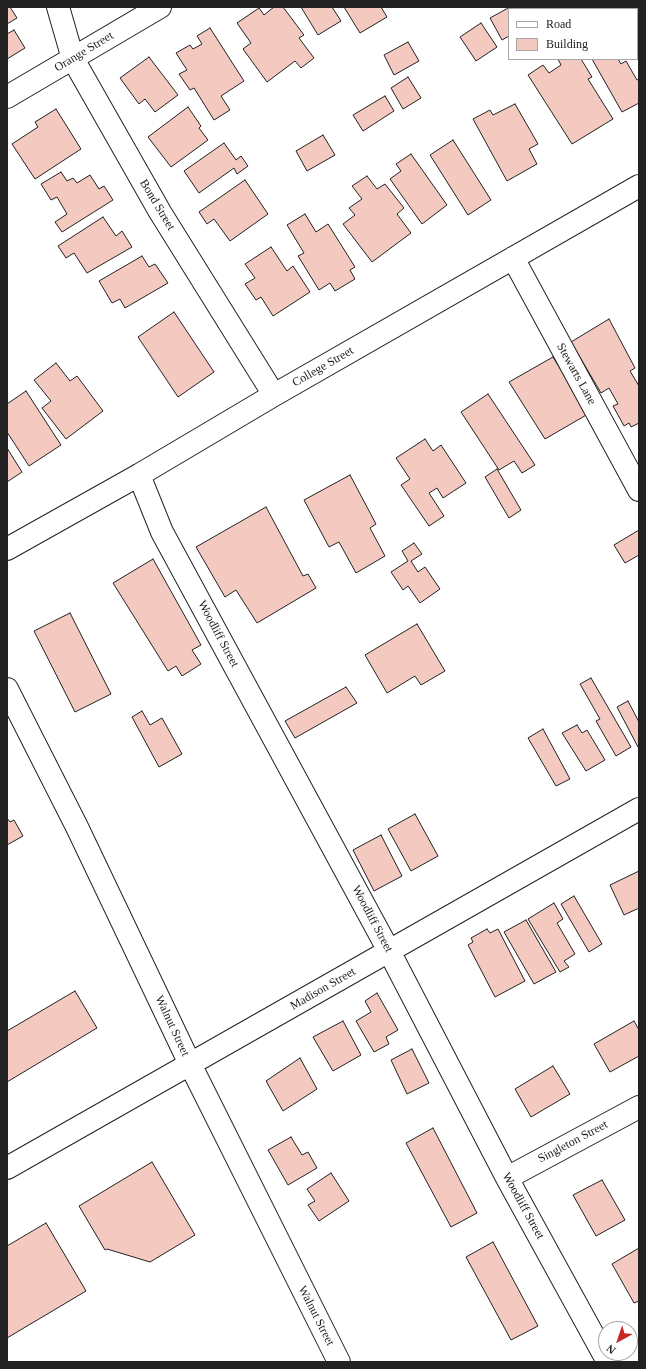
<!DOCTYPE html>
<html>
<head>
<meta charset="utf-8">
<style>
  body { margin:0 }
  #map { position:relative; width:646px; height:1369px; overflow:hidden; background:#fff; font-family:"Times New Roman",serif }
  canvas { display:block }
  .frame { position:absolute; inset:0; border:8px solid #222; pointer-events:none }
  .legend { position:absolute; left:508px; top:8px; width:130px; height:52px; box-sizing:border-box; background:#fff; border:1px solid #a7a7a7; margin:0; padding:5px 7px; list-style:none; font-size:12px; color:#222 }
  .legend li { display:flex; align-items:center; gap:8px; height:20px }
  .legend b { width:20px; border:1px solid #a7a7a7 }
  .north { position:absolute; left:598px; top:1321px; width:40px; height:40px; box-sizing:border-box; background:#fff; border:1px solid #a7a7a7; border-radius:50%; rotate:220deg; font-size:11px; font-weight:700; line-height:16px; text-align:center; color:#222 }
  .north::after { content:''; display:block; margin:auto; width:14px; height:18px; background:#c62828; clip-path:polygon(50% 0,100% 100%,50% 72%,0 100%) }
</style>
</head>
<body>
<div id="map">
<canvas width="646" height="1369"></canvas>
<div class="frame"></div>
<ul class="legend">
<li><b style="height:5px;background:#fff"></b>Road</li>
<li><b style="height:11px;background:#f3c9c0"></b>Building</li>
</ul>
<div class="north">N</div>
</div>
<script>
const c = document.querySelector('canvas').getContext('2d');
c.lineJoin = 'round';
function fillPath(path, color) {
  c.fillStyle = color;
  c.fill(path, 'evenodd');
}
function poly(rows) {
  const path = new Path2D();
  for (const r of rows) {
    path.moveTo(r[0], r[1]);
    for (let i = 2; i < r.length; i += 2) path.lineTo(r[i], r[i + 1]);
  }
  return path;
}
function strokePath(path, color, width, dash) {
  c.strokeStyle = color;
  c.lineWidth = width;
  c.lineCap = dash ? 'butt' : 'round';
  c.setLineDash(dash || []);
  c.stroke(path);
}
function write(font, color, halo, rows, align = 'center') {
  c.font = font + ' "Times New Roman",serif';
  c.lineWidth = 3;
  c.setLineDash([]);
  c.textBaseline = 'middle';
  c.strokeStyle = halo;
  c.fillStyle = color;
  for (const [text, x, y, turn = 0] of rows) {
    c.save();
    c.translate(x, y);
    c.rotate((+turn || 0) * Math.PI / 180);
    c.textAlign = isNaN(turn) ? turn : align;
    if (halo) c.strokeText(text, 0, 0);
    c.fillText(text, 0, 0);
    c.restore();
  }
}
const building = poly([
  [7,7,10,7,17,18,7,24,7,7],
  [274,7,283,7,304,35,299,38,314,58,301,68,295,61,267,82,243,49,251,43,237,23,259,8,264,15,274,7],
  [301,7,332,7,341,21,318,35,301,7],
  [344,7,381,7,387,17,360,33,344,7],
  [510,7,561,7,558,9,509,9,509,36,502,40,490,18,510,7],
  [639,19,639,43,637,39,637,20,639,19],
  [481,23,497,47,476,61,460,37,481,23],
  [210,28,244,81,221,96,230,110,214,120,194,88,190,90,179,74,187,70,176,53,190,45,193,49,202,44,197,36,210,28],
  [14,30,25,48,7,59,7,34,14,30],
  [408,42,419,61,394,75,384,55,408,42],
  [149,57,178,95,155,112,145,99,139,104,120,78,149,57],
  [558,59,581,59,592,77,588,79,613,119,572,144,528,75,543,65,549,73,561,65,558,59],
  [592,59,618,59,621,64,626,61,637,80,639,79,639,103,622,112,592,59],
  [408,77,421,98,403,109,391,88,408,77],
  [385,96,394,111,363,131,353,115,385,96],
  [515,104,538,144,529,149,537,164,507,181,473,119,490,110,493,115,515,104],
  [188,107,201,126,199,128,208,140,171,167,148,137,188,107],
  [56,109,81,149,35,179,12,144,38,127,35,122,56,109],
  [323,135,335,155,307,171,296,151,323,135],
  [453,140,491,200,468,215,430,155,453,140],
  [224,143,236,160,241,156,248,166,237,174,234,168,199,193,184,171,224,143],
  [411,154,447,205,422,224,390,179,401,171,396,164,411,154],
  [61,172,67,181,73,178,77,183,90,175,99,189,104,186,113,200,62,232,55,222,67,214,57,197,51,200,41,184,61,172],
  [367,176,377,189,385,184,404,208,397,214,411,233,372,262,343,224,355,215,349,208,362,199,352,186,367,176],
  [245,180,268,214,230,241,214,219,207,224,199,212,245,180],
  [305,214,316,232,328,224,355,267,350,270,355,279,335,291,330,283,319,290,298,256,304,253,287,225,305,214],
  [103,217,116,236,122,231,132,247,87,273,74,253,66,258,58,246,103,217],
  [271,247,287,271,293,266,310,292,273,316,261,297,256,300,245,284,255,278,245,264,271,247],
  [142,256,149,267,155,264,168,283,125,308,120,299,112,303,99,281,142,256],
  [174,312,214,372,178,397,138,337,174,312],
  [609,319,635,368,630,371,639,386,639,423,631,427,629,423,624,426,613,406,618,404,609,388,601,393,571,342,609,319],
  [553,357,588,414,545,439,509,382,553,357],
  [56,363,70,381,77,376,103,411,66,439,42,408,51,401,34,380,56,363],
  [26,391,61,445,29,466,7,432,7,404,26,391],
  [488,394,535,465,522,473,514,461,499,470,461,412,488,394],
  [425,439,433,451,441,445,466,483,443,498,437,488,429,493,444,516,429,526,401,485,410,479,396,458,425,439],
  [7,448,22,472,7,482,7,448],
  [497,469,521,510,509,518,485,477,497,469],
  [350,475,376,524,370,528,385,556,356,573,339,542,329,547,304,500,350,475],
  [266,507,303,576,308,574,316,588,257,623,236,590,225,597,196,547,266,507],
  [639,530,639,555,625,563,614,545,639,530],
  [414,543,422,554,411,561,418,572,425,567,440,589,420,603,408,586,403,590,391,572,408,561,402,551,414,543],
  [153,559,201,645,192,650,201,664,182,676,176,666,168,671,113,583,153,559],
  [70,613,111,694,75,712,34,631,70,613],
  [417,624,445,671,421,685,415,676,387,693,365,655,417,624],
  [591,678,631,747,616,756,596,721,600,719,580,684,591,678],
  [346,687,357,703,295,738,285,721,346,687],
  [628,701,639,722,639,746,638,747,617,707,628,701],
  [142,711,150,725,162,718,182,754,159,767,132,717,142,711],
  [577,725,582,733,587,730,605,760,586,771,562,733,577,725],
  [543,729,570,779,556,786,528,738,543,729],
  [415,814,438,856,411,871,388,829,415,814],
  [7,818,10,822,14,820,23,836,7,845,7,818],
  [381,835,402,876,374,891,353,850,381,835],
  [639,871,639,908,624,915,610,885,639,871],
  [574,896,602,944,589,952,561,904,574,896],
  [554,903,563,919,557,923,575,954,564,961,569,967,560,972,528,919,554,903],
  [526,920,556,972,534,984,504,932,526,920],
  [487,929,490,933,498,929,525,981,495,997,468,945,473,942,471,938,487,929],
  [75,991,97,1028,7,1082,7,1031,75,991],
  [377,993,398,1030,386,1037,389,1044,374,1052,356,1021,371,1012,365,1001,377,993],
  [343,1021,361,1055,333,1071,313,1037,343,1021],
  [634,1021,639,1030,639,1056,610,1072,594,1044,634,1021],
  [412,1049,429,1083,407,1094,391,1060,412,1049],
  [300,1058,317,1089,283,1111,266,1081,300,1058],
  [553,1066,570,1094,531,1117,515,1089,553,1066],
  [433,1128,477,1213,451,1227,406,1143,433,1128],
  [291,1137,302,1155,308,1152,317,1168,288,1185,268,1150,291,1137],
  [152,1162,195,1235,150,1262,107,1249,105,1250,79,1206,152,1162],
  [331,1173,349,1201,319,1221,308,1205,315,1201,307,1189,331,1173],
  [602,1180,625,1220,596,1236,573,1195,602,1180],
  [46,1223,86,1291,7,1338,7,1246,46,1223],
  [493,1242,538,1326,511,1340,466,1257,493,1242],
  [639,1248,639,1301,634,1303,612,1264,639,1248]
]);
const minor = poly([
  [58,7,73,59,160,212,274,395],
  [7,97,160,7],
  [513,258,639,490],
  [139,475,162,532,389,951,507,1178,608,1362],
  [7,549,139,475,274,395,639,186],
  [7,689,77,827,190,1064,339,1362],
  [7,1168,639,809],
  [507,1178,639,1107],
  [608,1361,639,1351]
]);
const streetNames = [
  ["Orange Street",84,52,-31],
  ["Bond Street",157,205,59],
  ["College Street",323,367,-30],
  ["Stewarts Lane",576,374,61],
  ["Woodliff Street",218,634,62],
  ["Woodliff Street",372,919,62],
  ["Madison Street",323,989,-30],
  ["Walnut Street",172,1026,65],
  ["Singleton Street",573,1142,-28],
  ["Woodliff Street",523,1206,61],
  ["Walnut Street",316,1316,63]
];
fillPath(building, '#f3c9c0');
strokePath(building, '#222', 1);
strokePath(minor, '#222', 24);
strokePath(minor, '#fff', 22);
write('12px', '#222', '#fff', streetNames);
</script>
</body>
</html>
